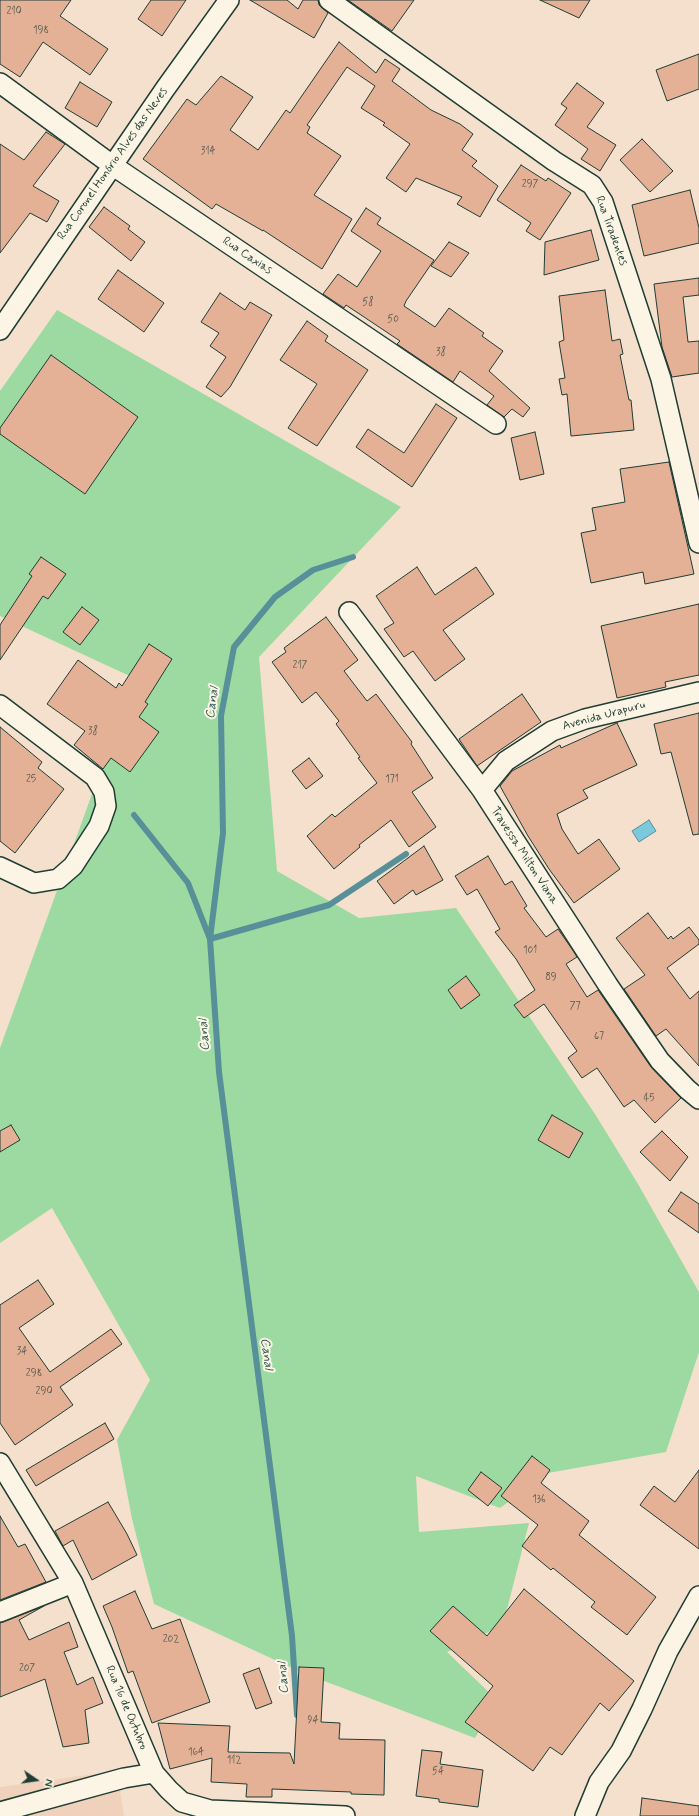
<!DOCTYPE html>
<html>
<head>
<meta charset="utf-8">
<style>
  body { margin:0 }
  #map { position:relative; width:699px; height:1816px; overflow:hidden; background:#f5e0cd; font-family:Mynerve,sans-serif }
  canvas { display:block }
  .north { position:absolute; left:16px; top:1760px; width:40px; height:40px; -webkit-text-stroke:3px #fcf5e5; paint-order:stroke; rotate:103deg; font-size:11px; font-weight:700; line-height:16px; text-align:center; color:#1f3d34 }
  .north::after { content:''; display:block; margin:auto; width:14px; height:18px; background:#1f3d34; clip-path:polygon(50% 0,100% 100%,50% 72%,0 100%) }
</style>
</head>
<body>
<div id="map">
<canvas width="699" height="1816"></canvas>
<div class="north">N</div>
</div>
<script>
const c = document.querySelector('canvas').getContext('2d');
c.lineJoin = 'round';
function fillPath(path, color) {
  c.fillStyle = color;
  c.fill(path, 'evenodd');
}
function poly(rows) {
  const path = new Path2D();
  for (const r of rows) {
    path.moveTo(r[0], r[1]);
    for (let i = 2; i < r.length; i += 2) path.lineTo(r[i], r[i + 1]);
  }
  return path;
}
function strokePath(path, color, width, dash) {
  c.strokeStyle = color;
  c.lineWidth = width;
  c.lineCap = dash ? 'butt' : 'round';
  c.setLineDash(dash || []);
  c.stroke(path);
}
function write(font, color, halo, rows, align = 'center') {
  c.font = font + ' Mynerve,sans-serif';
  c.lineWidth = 4;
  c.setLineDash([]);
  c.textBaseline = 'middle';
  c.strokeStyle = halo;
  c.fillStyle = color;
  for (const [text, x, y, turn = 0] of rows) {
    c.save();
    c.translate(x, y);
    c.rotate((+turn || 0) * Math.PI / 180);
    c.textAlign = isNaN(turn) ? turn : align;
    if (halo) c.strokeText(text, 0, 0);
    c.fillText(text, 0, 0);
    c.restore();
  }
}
const built = poly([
  [117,1771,124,1816,0,1816,0,1787]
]);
const green = poly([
  [57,310,401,507,259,657,277,871,359,918,456,908,595,1114,638,1184,699,1292,699,1352,666,1452,548,1473,500,1508,416,1476,419,1532,529,1523,503,1625,447,1652,497,1700,475,1738,303,1673,154,1604,132,1519,117,1440,150,1380,52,1208,0,1243,0,1048,134,678,0,616,0,391]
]);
const water = poly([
  [649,820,656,831,639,842,632,831,649,820]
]);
const stream = poly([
  [134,815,188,883,210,939,329,905,406,854],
  [297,1715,292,1636,219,1072,210,939,223,833,221,716,234,647,275,597,313,570,353,557]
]);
const building = poly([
  [0,0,71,0,60,16,108,49,90,75,43,42,20,77,0,64,0,0],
  [151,0,186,0,162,36,138,19,151,0],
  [250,0,287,0,298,9,303,0,318,0,319,5,328,13,314,38,250,0],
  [348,0,414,0,392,31,348,0],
  [540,0,590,0,579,18,540,0],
  [339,42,376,73,385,59,400,69,392,81,431,110,460,124,473,134,462,150,477,161,472,166,498,186,480,217,457,204,462,197,416,178,406,192,386,178,410,144,383,125,385,123,361,108,375,86,347,67,307,125,310,127,307,133,341,156,314,195,352,219,322,269,263,230,263,231,216,204,212,209,143,159,187,99,196,105,221,76,253,97,230,130,258,150,286,110,290,113,339,42],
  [699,54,699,89,667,101,656,70,699,54],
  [80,82,112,102,97,127,65,108,80,82],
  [577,83,604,103,587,127,616,145,600,171,581,159,588,149,555,125,567,108,561,104,577,83],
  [46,132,65,144,33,186,59,201,47,222,30,213,0,253,0,144,24,160,46,132],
  [642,139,673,171,650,192,620,160,642,139],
  [521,165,546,181,548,178,571,193,540,240,526,231,531,223,497,200,521,165],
  [690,190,699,228,699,243,644,256,632,205,690,190],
  [104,207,130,226,128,229,145,242,131,261,89,227,104,207],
  [366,208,381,218,377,224,434,260,406,301,404,306,435,327,449,308,484,333,482,336,503,351,489,371,530,408,523,417,512,409,504,417,487,405,494,396,460,371,453,382,397,344,400,341,346,305,344,308,323,294,338,274,357,287,381,251,351,231,366,208],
  [591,230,599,260,544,275,545,242,591,230],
  [449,242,469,253,451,277,431,266,449,242],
  [118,270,164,303,144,332,98,299,118,270],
  [699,278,699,295,683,297,688,342,699,341,699,373,672,377,662,347,654,284,699,278],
  [605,290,612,341,620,339,623,354,620,355,629,400,631,400,634,430,571,436,567,394,562,395,559,379,565,378,559,342,564,340,559,296,605,290],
  [220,293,245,310,250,302,272,315,230,387,221,397,206,387,226,357,210,346,219,333,201,322,220,293],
  [307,321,328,336,325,341,368,370,317,446,288,428,317,384,280,360,307,321],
  [51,355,138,417,85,494,0,434,0,428,51,355],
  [436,404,457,418,412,487,356,447,368,429,404,453,436,404],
  [535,432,544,474,520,480,511,438,535,432],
  [669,462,694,574,645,584,643,572,591,583,581,533,596,530,592,508,625,502,620,469,669,462],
  [41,557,66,574,48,599,43,596,0,660,0,625,32,576,29,574,41,557],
  [417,567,435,595,476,567,494,594,443,630,465,659,435,681,413,651,404,657,384,629,394,623,376,596,417,567],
  [699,604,699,675,665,682,666,687,617,698,601,626,699,604],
  [82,607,99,620,80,645,63,632,82,607],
  [326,617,358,660,344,671,367,701,376,694,412,742,411,744,433,778,412,792,436,827,409,847,391,820,359,845,360,847,334,869,307,836,332,814,335,817,377,783,358,758,360,757,336,724,339,721,316,692,302,703,272,662,286,652,284,648,326,617],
  [149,644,172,659,145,702,148,704,139,717,159,732,130,772,111,758,103,769,74,745,85,731,47,704,78,660,116,688,119,683,122,686,149,644],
  [522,694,541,722,477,766,459,739,522,694],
  [699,713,699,834,693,835,671,752,661,754,654,724,699,713],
  [617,723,637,765,583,790,588,798,557,814,562,829,578,854,599,839,620,869,574,903,549,869,528,836,500,786,512,771,560,745,561,748,617,723],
  [0,727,42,762,38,768,64,789,15,853,0,841,0,727],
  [309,758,323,776,306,789,292,771,309,758],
  [424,846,443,880,416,895,413,890,394,904,377,881,424,846],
  [488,856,505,885,512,881,527,906,524,908,546,937,558,929,572,949,577,957,566,964,587,997,598,990,651,1067,681,1098,655,1123,634,1100,624,1107,597,1068,582,1078,568,1058,577,1051,544,1004,524,1018,514,1005,535,990,516,959,495,932,500,929,477,889,467,895,455,876,488,856],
  [648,913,668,939,671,936,673,939,689,927,699,940,699,944,667,968,690,999,699,991,699,1066,666,1029,656,1036,624,989,645,975,616,938,648,913],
  [466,976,480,995,461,1009,448,990,466,976],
  [552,1115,583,1133,569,1158,538,1140,552,1115],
  [11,1125,20,1140,0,1152,0,1131,11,1125],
  [662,1131,688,1157,670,1181,640,1152,662,1131],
  [681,1192,699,1204,699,1233,668,1211,681,1192],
  [38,1280,54,1304,19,1328,50,1372,111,1329,122,1344,60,1387,73,1405,15,1445,0,1423,0,1305,38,1280],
  [105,1423,114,1439,36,1486,26,1470,105,1423],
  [532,1456,550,1470,541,1483,589,1521,579,1535,656,1597,627,1635,591,1607,595,1602,553,1568,551,1570,522,1546,538,1525,501,1496,532,1456],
  [699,1470,699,1549,640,1505,654,1486,675,1502,699,1470],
  [481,1472,502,1488,488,1506,468,1490,481,1472],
  [108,1502,127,1534,137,1555,92,1580,73,1540,63,1546,55,1531,108,1502],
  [0,1516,18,1547,25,1544,46,1582,0,1600,0,1516],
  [524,1589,634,1681,609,1711,600,1703,562,1755,550,1747,533,1771,465,1722,493,1686,430,1631,453,1606,487,1636,524,1589],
  [135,1591,152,1629,180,1619,210,1702,152,1723,133,1671,128,1673,112,1627,103,1606,135,1591],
  [44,1606,19,1620,29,1640,69,1622,78,1647,64,1652,77,1685,93,1677,103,1703,85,1710,89,1743,63,1747,45,1679,0,1697,0,1623,44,1606],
  [299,1667,324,1668,321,1722,340,1723,339,1739,385,1740,384,1795,351,1794,351,1792,272,1789,272,1797,246,1797,247,1784,211,1782,212,1758,170,1769,158,1723,230,1726,228,1752,290,1753,294,1764,299,1667],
  [259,1668,272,1703,256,1709,243,1674,259,1668],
  [422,1750,442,1752,440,1764,483,1770,478,1807,439,1802,439,1799,416,1796,422,1750],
  [642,1798,699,1806,699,1816,640,1816,642,1798]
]);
const street = poly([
  [329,0,554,161,592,185,603,202,661,379,699,543],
  [0,83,112,165,496,424],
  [0,330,165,89,229,0],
  [349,612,482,790,608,985,660,1061,687,1089,699,1099],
  [0,705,95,777,104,792,106,806,99,826,73,866,58,879,34,883,0,867],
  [482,790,506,761,552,731,585,719,699,692],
  [0,1463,73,1583,154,1773,169,1790,182,1802,210,1810,345,1816],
  [0,1612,73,1583],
  [0,1812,124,1778,154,1773],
  [585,1816,599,1782,621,1751,642,1709,668,1651,699,1596]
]);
const numberNames = [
  ["210",14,12],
  ["198",41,31],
  ["314",208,152],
  ["297",530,185],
  ["58",368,303],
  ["50",393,320],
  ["38",441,353],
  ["217",300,666],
  ["38",93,732],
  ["25",31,780],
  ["171",392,780],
  ["101",530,951],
  ["89",551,978],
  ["77",575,1007],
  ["67",599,1037],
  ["45",649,1099],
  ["34",22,1352],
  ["298",34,1374],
  ["290",44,1392],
  ["136",539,1500],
  ["202",171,1640],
  ["207",27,1669],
  ["94",313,1721],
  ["164",196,1753],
  ["112",234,1761],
  ["54",438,1772]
];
const streetNames = [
  ["Rua Coronel Honório Alves das Neves",113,164,-55],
  ["Rua Tiradentes",611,231,70],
  ["Rua Caxias",247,256,34],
  ["Avenida Urapuru",604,716,-15],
  ["Travessa Milton Viana",524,856,57],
  ["Rua 16 de Outubro",126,1708,67]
];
const waterNames = [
  ["Canal",213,703,-82],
  ["Canal",205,1035,-94],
  ["Canal",266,1354,83],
  ["Canal",284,1678,-94]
];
fillPath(built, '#f0d2bc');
fillPath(green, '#9ddaa1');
fillPath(water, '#7cc8dc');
strokePath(water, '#579099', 1);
strokePath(stream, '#579099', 6);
fillPath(building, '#e4b096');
strokePath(building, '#1f3d34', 1);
strokePath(street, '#1f3d34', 22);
strokePath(street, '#fcf5e5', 19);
write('10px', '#505a4c', null, numberNames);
write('12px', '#1f3d34', '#fcf5e5', streetNames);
write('italic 13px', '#325956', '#fcf5e5', waterNames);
</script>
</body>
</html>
